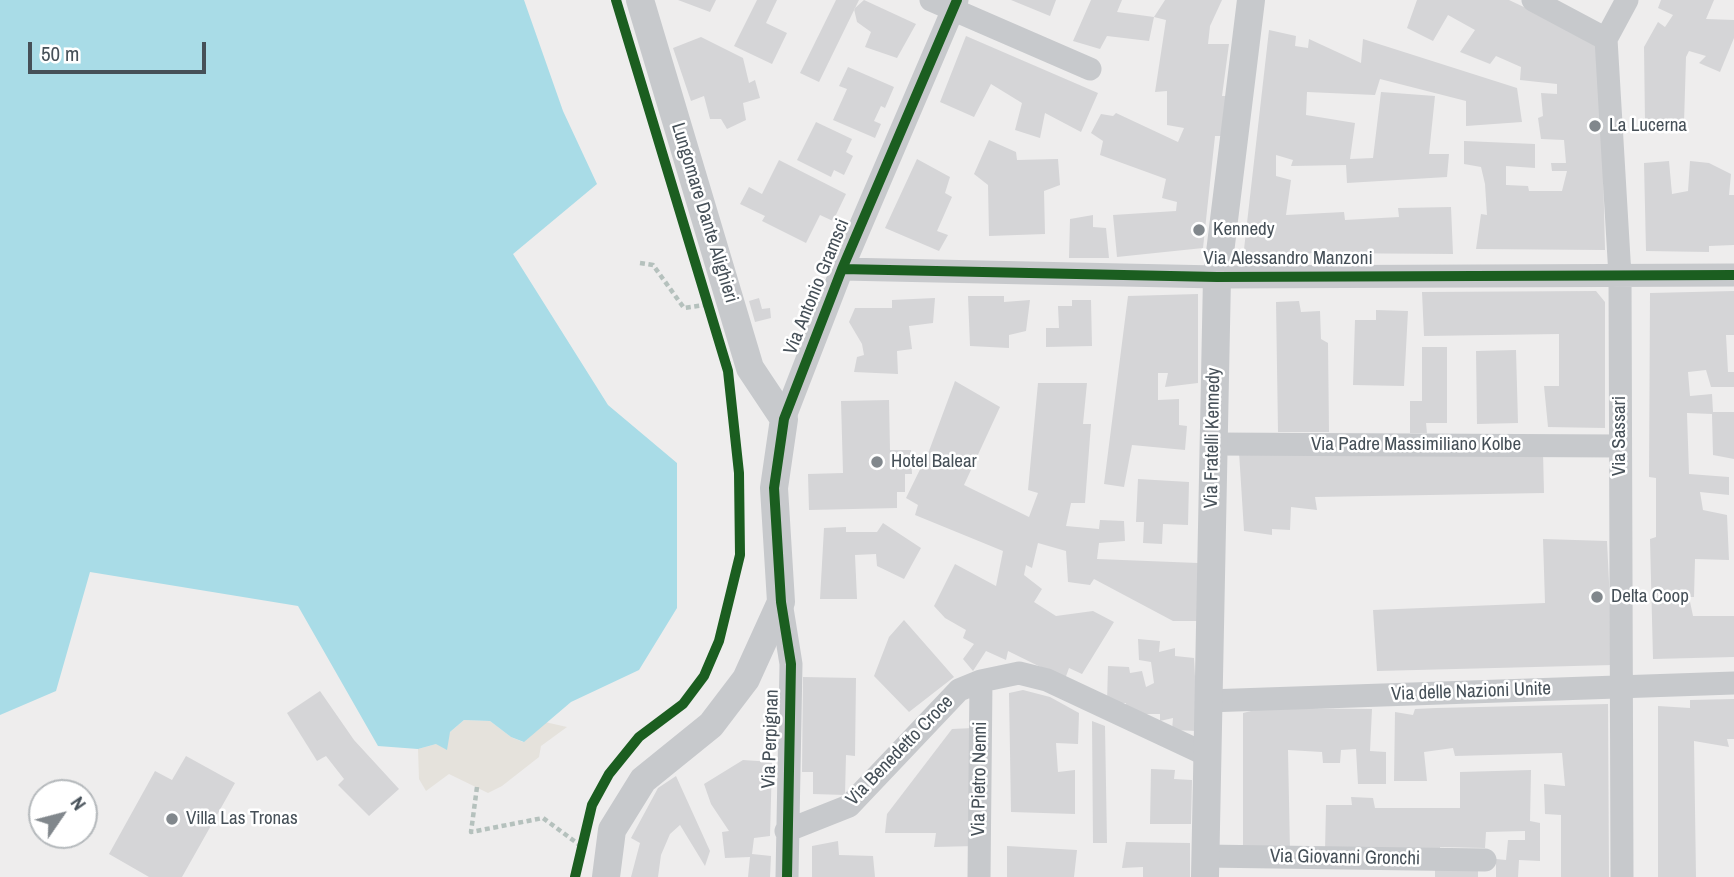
<!DOCTYPE html>
<html>
<head>
<meta charset="utf-8">
<style>
  body { margin:0 }
  #map { position:relative; width:1734px; height:877px; overflow:hidden; background:#eeeded; font-family:"Archivo Narrow",sans-serif }
  canvas { display:block }
  .north { position:absolute; left:28px; top:779px; width:70px; height:70px; box-sizing:border-box; background:#fff; border:2px solid #b5b9bc; border-radius:50%; rotate:55deg; font-size:19px; font-weight:700; line-height:28px; text-align:center; color:#465058 }
  .north::after { content:''; display:block; margin:auto; width:24px; height:32px; background:#81878c; clip-path:polygon(50% 0,100% 100%,50% 72%,0 100%) }
  .scale { position:absolute; left:28px; top:42px; width:178px; height:32px; box-sizing:border-box; border:4px solid #465058; border-top:0; padding-left:9px; font-size:21px; line-height:24px; white-space:nowrap; color:#465058; -webkit-text-stroke:5px #fff; paint-order:stroke }
</style>
</head>
<body>
<div id="map">
<canvas width="1734" height="877"></canvas>
<div class="north">N</div>
<div class="scale">50 m</div>
</div>
<script>
const c = document.querySelector('canvas').getContext('2d');
c.lineJoin = 'round';
function fillPath(path, color) {
  c.fillStyle = color;
  c.fill(path, 'evenodd');
}
function poly(rows) {
  const path = new Path2D();
  for (const r of rows) {
    path.moveTo(r[0], r[1]);
    for (let i = 2; i < r.length; i += 2) path.lineTo(r[i], r[i + 1]);
  }
  return path;
}
function strokePath(path, color, width, dash) {
  c.strokeStyle = color;
  c.lineWidth = width;
  c.lineCap = dash ? 'butt' : 'round';
  c.setLineDash(dash || []);
  c.stroke(path);
}
function write(font, color, halo, rows, align = 'center') {
  c.font = font + ' "Archivo Narrow",sans-serif';
  c.lineWidth = 5;
  c.setLineDash([]);
  c.textBaseline = 'middle';
  c.strokeStyle = halo;
  c.fillStyle = color;
  for (const [text, x, y, turn = 0] of rows) {
    c.save();
    c.translate(x, y);
    c.rotate((+turn || 0) * Math.PI / 180);
    c.textAlign = isNaN(turn) ? turn : align;
    if (halo) c.strokeText(text, 0, 0);
    c.fillText(text, 0, 0);
    c.restore();
  }
}
const sand = poly([
  [464,720,490,721,511,737,523,742,545,722,567,727,541,746,539,757,502,786,488,793,449,774,426,791,419,779,418,749,436,744]
]);
const water = poly([
  [0,0,524,0,563,111,597,184,513,254,608,405,677,463,677,608,639,670,571,702,524,742,511,737,490,721,464,720,450,732,447,750,436,744,418,749,378,746,298,606,90,572,56,691,0,715]
]);
const building = poly([
  [678,0,716,0,710,12],
  [757,0,777,0,766,23,787,33,772,64,734,46],
  [836,0,859,0,819,82,800,73],
  [864,0,916,24,897,58,865,47,871,32,857,22,854,9],
  [1011,0,1056,0,1050,16],
  [1091,0,1122,0,1117,12,1154,17,1149,41,1107,36,1100,49,1073,41],
  [1165,0,1222,0,1210,26,1208,44,1229,44,1222,96,1227,96,1221,136,1215,136,1203,248,1117,257,1113,215,1176,211,1177,202,1162,198,1166,179,1100,155,1103,141,1091,133,1101,114,1113,116,1116,113,1178,142,1184,128,1167,125,1167,91,1155,92,1166,20,1154,17],
  [1417,0,1509,0,1600,43,1605,250,1476,249,1481,214,1487,215,1485,184,1481,167,1464,164,1464,141,1535,144,1535,168,1506,166,1506,185,1528,186,1529,191,1562,191,1567,171,1552,171,1551,163,1566,163,1564,140,1541,139,1538,118,1543,116,1541,93,1557,94,1557,84,1520,80,1521,67,1496,56,1490,64,1460,52,1475,30,1448,15,1433,41,1407,28],
  [1661,0,1714,0,1706,19,1734,20,1734,38,1720,72,1699,63,1706,56,1689,51,1686,57,1684,123,1645,122,1644,47,1658,22,1665,27,1673,15,1658,8],
  [1269,30,1296,36,1295,46,1308,48,1309,39,1361,63,1363,39,1517,88,1522,122,1466,126,1466,101,1380,79,1375,95,1307,92,1306,115,1355,123,1350,159,1373,158,1381,92,1435,96,1429,154,1449,154,1447,177,1347,183,1346,165,1291,166,1293,160,1276,155,1276,176,1291,180,1286,215,1344,212,1345,220,1399,217,1398,208,1451,207,1453,254,1314,253,1243,258],
  [966,36,1098,93,1081,132,1045,113,1040,138,1015,130,1022,103,991,84,974,117,940,102],
  [701,37,743,58,749,83,755,80,760,98,743,103,746,120,727,129,721,119,710,119,704,96,691,101,673,48],
  [848,67,894,87,885,108,881,106,874,121,881,124,875,138,833,120,847,89,839,86],
  [816,122,852,139,846,152,853,156,844,175,834,170,831,177,797,160],
  [989,140,1016,152,1017,160,1058,159,1060,185,1044,191,1045,234,989,236,988,185,974,174],
  [917,159,950,177,945,193,952,197,937,231,948,235,939,251,885,228],
  [779,160,846,194,833,221,820,215,806,243,762,221,765,216,740,204,749,187,762,194],
  [1669,161,1672,194,1688,191,1690,161,1709,163,1731,174,1729,195,1734,195,1734,245,1709,246,1709,252,1646,251,1644,163],
  [1093,215,1093,227,1106,228,1109,258,1069,258,1070,219],
  [1596,291,1605,302,1605,428,1548,427,1544,386,1559,386,1559,334,1424,336,1422,292],
  [1734,291,1734,335,1726,335,1728,372,1734,372,1734,387,1711,387,1706,370,1688,372,1690,396,1712,394,1713,412,1734,412,1734,459,1713,455,1712,414,1687,413,1689,474,1729,477,1729,495,1700,492,1703,510,1727,515,1729,560,1695,559,1694,597,1689,597,1693,616,1734,616,1734,657,1653,659,1650,539,1656,537,1656,478,1649,477,1650,293],
  [1198,294,1198,383,1165,387,1168,373,1158,373,1158,400,1179,399,1179,425,1187,426,1185,450,1132,445,1124,487,1104,484,1128,296],
  [968,296,1004,296,1004,302,1030,300,1026,331,1009,335,1009,348,970,346],
  [759,298,762,309,770,308,771,318,755,322,749,301],
  [935,298,933,323,909,326,912,349,897,351,898,374,854,372,857,357,864,355,862,344,849,322,855,308,892,308,892,300],
  [1072,300,1091,300,1092,346,1046,347,1046,328,1059,328,1058,306,1072,306],
  [1299,301,1301,312,1320,311,1321,339,1328,343,1329,432,1278,432,1276,302],
  [1376,310,1408,311,1404,386,1353,385,1355,320,1376,320],
  [1422,347,1447,347,1447,423,1426,423,1427,433,1410,433,1410,401,1422,401],
  [1516,350,1518,423,1477,424,1476,351],
  [955,381,1000,407,964,485,1029,517,1038,493,1028,490,1038,383,1087,383,1083,424,1091,424,1085,503,1071,503,1066,526,1099,529,1100,520,1124,521,1125,541,1099,543,1097,559,1198,563,1200,621,1173,621,1094,579,1090,585,1068,582,1066,551,1038,543,1032,568,1026,565,1024,575,1042,589,1034,602,1056,616,1093,611,1114,622,1082,674,1069,668,1065,679,1008,651,1006,660,986,651,973,671,963,659,974,644,963,638,966,630,945,618,934,606,955,564,996,586,1003,551,915,515,918,505,906,498,929,451],
  [889,400,890,450,911,450,912,474,905,474,905,492,897,492,897,508,809,510,808,474,843,473,841,401],
  [1239,452,1543,452,1544,493,1315,497,1317,510,1291,507,1290,530,1272,529,1272,535,1244,531],
  [1138,479,1189,482,1188,525,1163,524,1162,544,1143,543,1144,522,1136,522],
  [883,523,921,548,904,579,877,566,876,554,855,555,857,599,820,599,824,528,846,527,846,532,877,532],
  [1543,539,1607,541,1613,665,1377,671,1373,610,1545,603],
  [904,620,954,677,909,712,874,676,889,637],
  [1138,639,1160,641,1159,652,1175,648,1175,656,1194,658,1198,731,1172,730,1173,718,1160,721,1160,714,1127,714,1126,703,1107,703,1108,666,1129,667,1130,673,1142,671,1146,687,1154,683,1151,662,1139,660],
  [803,677,856,678,855,756,846,755,845,795,813,794,813,772,802,772],
  [1023,690,1050,697,1079,713,1078,744,1056,743,1058,772,1075,770,1075,814,1011,812,1009,693],
  [320,691,354,740,399,789,369,816,338,785,344,779,326,756,317,761,287,713],
  [1734,699,1734,739,1727,739,1729,747,1694,741,1696,877,1658,877,1658,706,1690,708,1690,700],
  [1608,704,1609,877,1561,877,1561,815,1545,814,1544,784,1565,786,1562,753,1455,756,1453,748,1424,752,1427,781,1394,781,1395,712,1413,715,1415,709,1436,708],
  [1263,708,1372,709,1370,751,1386,752,1386,784,1358,784,1356,749,1341,750,1340,763,1323,763,1322,752,1288,750,1290,852,1243,853,1243,713],
  [1092,721,1105,726,1107,843,1093,843],
  [973,728,975,846,934,847,936,833,885,833,887,814,952,729],
  [186,756,235,783,182,877,149,877,109,854,155,771,172,780],
  [743,760,772,762,770,836,754,838,752,854,771,856,770,877,748,877,750,857,725,858,722,832,729,831,711,804,704,784],
  [1151,769,1175,770,1174,779,1192,780,1191,824,1150,824],
  [1531,770,1530,821,1540,823,1540,861,1519,860,1518,877,1496,877,1496,859,1506,860,1508,840,1525,840,1525,831,1486,832,1485,848,1440,847,1440,853,1325,851,1326,805,1352,805,1351,797,1373,798,1375,808,1460,808,1460,772],
  [676,776,710,851,705,866,680,825,670,834,661,855,658,877,631,877,640,843,631,838,658,788],
  [838,841,839,855,873,856,875,877,812,877,812,846],
  [1126,842,1190,843,1190,877,1143,877,1143,867,1122,868],
  [1007,846,1077,850,1074,877,1007,877],
  [1435,869,1478,869,1478,877,1435,877]
]);
const path = poly([
  [640,263,653,265,684,308,704,305],
  [477,787,471,832,543,818,585,849]
]);
const minor = poly([
  [931,0,1090,69],
  [1533,0,1606,39],
  [842,269,1217,277,1734,275],
  [784,419,842,269,957,0],
  [1213,444,1620,446],
  [781,602,791,664,787,877],
  [1207,701,1734,683],
  [786,831,849,806,959,690,981,681,1019,673,1047,680,1207,755],
  [1205,856,1485,860],
  [979,877,981,681],
  [1622,877,1620,276,1606,39,1627,0]
]);
const tertiary = poly([
  [606,877,612,830,643,780,711,725,746,679,781,602,774,488,784,419,750,368,640,0],
  [1205,877,1217,277,1251,0]
]);
const cycleway = poly([
  [842,269,1217,277,1734,275],
  [575,877,592,805,609,774,639,737,683,704,704,676,719,641,740,555,739,473,728,371,616,0],
  [787,877,791,664,781,602,774,488,784,419,842,269,957,0]
]);
const markers = [
  [1595,126,7,"#81878c"],
  [1199,230,7,"#81878c"],
  [877,462,7,"#81878c"],
  [1597,597,7,"#81878c"],
  [172,819,7,"#81878c"]
];
const poiNames = [
  ["La Lucerna",1609,126],
  ["Kennedy",1213,230],
  ["Hotel Balear",891,462],
  ["Delta Coop",1611,597],
  ["Villa Las Tronas",186,819]
];
const streetNames = [
  ["Lungomare Dante Alighieri",704,213,73],
  ["Via Alessandro Manzoni",1288,259],
  ["Via Antonio Gramsci",817,287,-68],
  ["Via Sassari",1620,436,-90],
  ["Via Fratelli Kennedy",1213,438,-89],
  ["Via Padre Massimiliano Kolbe",1416,445],
  ["Via delle Nazioni Unite",1471,692,-2],
  ["Via Perpignan",771,739,-88],
  ["Via Benedetto Croce",900,751,-46],
  ["Via Pietro Nenni",980,779,-89],
  ["Via Giovanni Gronchi",1345,858,1]
];
fillPath(sand, '#e5e2dc');
fillPath(water, '#a9dce7');
fillPath(building, '#d5d5d7');
strokePath(path, '#b5c1bd', 4.5, [5, 3.5]);
strokePath(minor, '#c7c9cc', 23);
strokePath(tertiary, '#c7c9cc', 28);
strokePath(cycleway, '#1b5e20', 10);
for (const [x, y, r, color] of markers) {
  const dot = new Path2D();
  dot.arc(x, y, r, 0, 2 * Math.PI);
  c.fillStyle = color;
  c.fill(dot);
  strokePath(dot, '#fff', 2.5);
}
write('19px', '#465058', '#fff', poiNames, 'left');
write('19px', '#465058', '#fff', streetNames);
</script>
</body>
</html>
